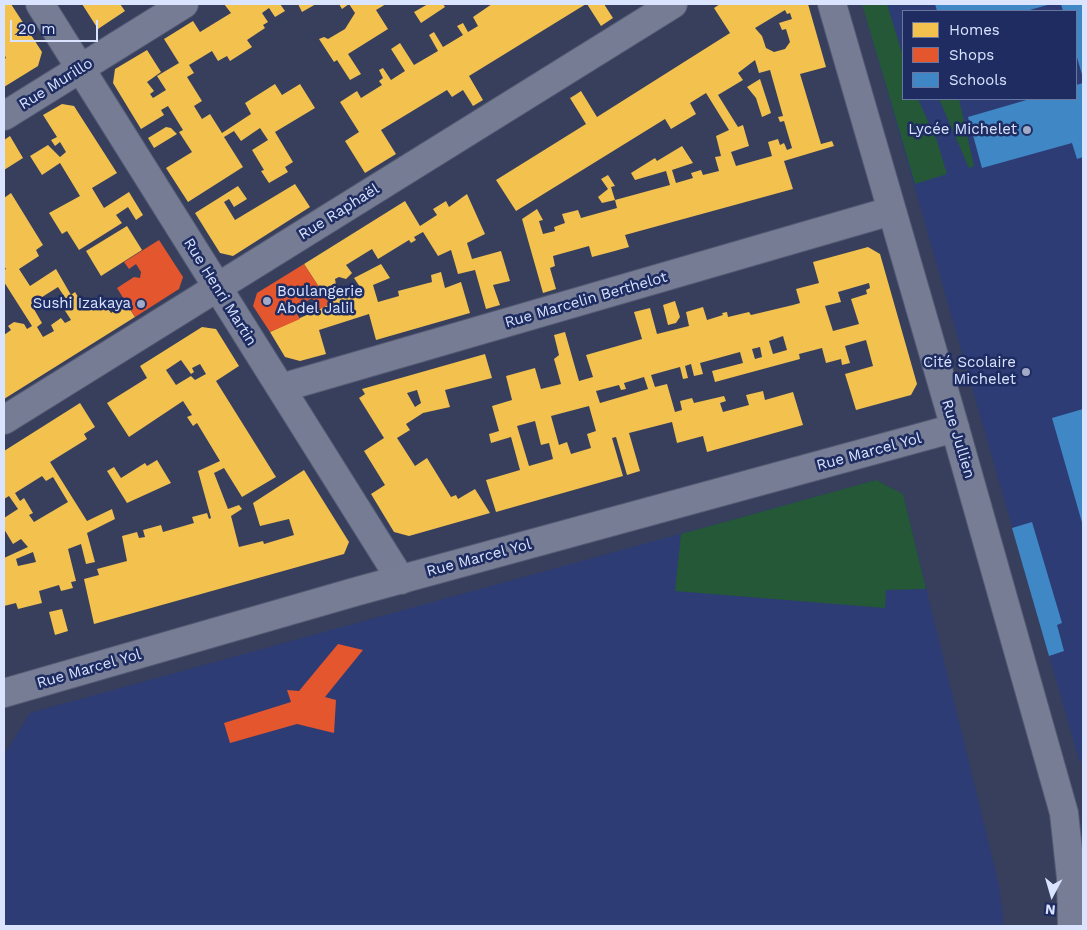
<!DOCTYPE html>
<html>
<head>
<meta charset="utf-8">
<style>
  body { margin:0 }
  #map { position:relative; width:1087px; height:930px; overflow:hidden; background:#373f5d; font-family:"Work Sans",sans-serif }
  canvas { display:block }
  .frame { position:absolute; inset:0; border:5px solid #dae4ff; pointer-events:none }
  .legend { position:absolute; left:902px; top:10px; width:175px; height:90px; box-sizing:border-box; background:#1e2c61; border:1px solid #6976a0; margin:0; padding:6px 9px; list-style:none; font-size:15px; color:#dae4ff }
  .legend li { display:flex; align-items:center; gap:10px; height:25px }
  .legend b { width:25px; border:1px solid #6976a0 }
  .north { position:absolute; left:1027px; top:870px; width:50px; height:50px; -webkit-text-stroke:4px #1e2c61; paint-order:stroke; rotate:186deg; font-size:14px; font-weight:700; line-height:20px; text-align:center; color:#dae4ff }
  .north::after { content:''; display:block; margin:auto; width:18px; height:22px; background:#dae4ff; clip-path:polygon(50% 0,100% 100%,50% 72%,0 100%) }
  .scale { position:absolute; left:10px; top:20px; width:88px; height:22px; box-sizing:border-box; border:2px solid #dae4ff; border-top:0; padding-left:6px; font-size:15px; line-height:18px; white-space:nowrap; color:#dae4ff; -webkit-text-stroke:4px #1e2c61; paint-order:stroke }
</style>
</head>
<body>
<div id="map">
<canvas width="1087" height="930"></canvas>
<div class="frame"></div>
<ul class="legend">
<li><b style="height:14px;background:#f2c14e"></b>Homes</li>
<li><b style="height:14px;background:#e4572e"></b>Shops</li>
<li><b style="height:14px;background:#3f88c5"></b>Schools</li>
</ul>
<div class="north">N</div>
<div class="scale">20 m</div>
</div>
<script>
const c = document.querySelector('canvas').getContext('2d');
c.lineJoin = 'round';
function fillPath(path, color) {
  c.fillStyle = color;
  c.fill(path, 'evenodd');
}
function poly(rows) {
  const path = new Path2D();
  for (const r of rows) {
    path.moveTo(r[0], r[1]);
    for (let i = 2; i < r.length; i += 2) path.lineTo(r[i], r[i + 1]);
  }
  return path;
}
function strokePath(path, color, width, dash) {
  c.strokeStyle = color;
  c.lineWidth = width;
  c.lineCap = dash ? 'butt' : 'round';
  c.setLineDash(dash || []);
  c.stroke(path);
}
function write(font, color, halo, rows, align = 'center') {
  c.font = font + ' "Work Sans",sans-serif';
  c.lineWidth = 5;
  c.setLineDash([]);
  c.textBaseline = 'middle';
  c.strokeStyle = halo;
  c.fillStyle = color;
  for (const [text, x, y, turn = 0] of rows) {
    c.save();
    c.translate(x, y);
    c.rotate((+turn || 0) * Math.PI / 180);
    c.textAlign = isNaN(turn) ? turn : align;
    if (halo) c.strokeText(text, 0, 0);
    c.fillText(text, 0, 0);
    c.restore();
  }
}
const built = poly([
  [862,4,1083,4,1083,763,1079,760],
  [903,11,1076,11,1076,99,903,99],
  [876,480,903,494,999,885,1004,926,4,926,4,755,30,713]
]);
const green = poly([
  [862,4,887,4,903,56,903,99,918,99,937,141,947,174,915,184],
  [939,99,959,99,974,166,969,168],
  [876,480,903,494,926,589,886,590,885,608,675,591,681,534]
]);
const homes = poly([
  [4,4,11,4,42,52,38,66,4,87,4,59,6,58,4,54],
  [82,4,120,4,125,11,98,29],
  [224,4,280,4,285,11,275,17,269,8,262,13,268,22,263,25,265,28,247,40,252,47,230,61,227,56,218,61,212,51,189,65,194,73,187,77,202,101,194,106,202,119,210,114,222,133,251,114,245,103,275,84,282,95,300,84,315,108,275,132,293,162,285,167,288,172,269,183,261,171,264,170,252,150,268,140,260,128,241,141,234,131,224,137,243,167,188,202,166,168,192,152,179,132,183,130,168,106,161,110,164,115,141,129,113,83,115,69,147,50,161,72,147,82,154,91,150,94,153,98,166,90,157,76,179,63,164,39,193,21,200,32,231,13],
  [298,4,316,4,302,12],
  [339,4,386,4,376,10,388,29,348,54,361,74,350,80,337,60,334,62,319,39,324,37,328,39,345,29,355,13,349,4,342,9],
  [428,4,443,4,445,7,421,23,414,12],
  [492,4,586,4,469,76,483,100,473,106,463,90,452,97,447,90,381,130,396,154,365,173,345,141,359,132,340,102,357,91,361,98,382,85,379,81,383,78,379,70,383,68,391,80,405,71,391,49,400,43,414,65,438,51,429,35,434,32,443,47,463,35,457,26,463,23,468,32,478,26,473,17],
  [587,4,604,4,613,18,601,26],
  [720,4,808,4,826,67,800,74,821,144,832,141,834,146,784,161,793,189,625,235,629,247,611,252,592,257,589,246,553,256,555,266,550,268,556,289,543,293,522,219,537,209,543,220,539,221,543,234,555,231,554,227,565,223,562,214,578,210,581,218,617,208,615,200,670,185,666,171,635,180,631,173,655,158,657,161,682,146,693,163,672,170,676,183,693,178,691,173,701,170,703,175,719,171,715,157,721,156,716,136,729,130,706,93,690,103,696,114,671,129,665,119,516,211,496,180,586,124,570,98,575,95,581,91,597,117,730,33,714,8],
  [785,10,787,14,790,13,792,19,779,23,782,30,786,29,790,42,785,49,774,52,766,48,762,36,755,28],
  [755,60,759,73,770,70,783,116,778,117,780,122,784,121,792,148,787,150,784,143,780,145,778,139,768,142,772,156,736,166,731,152,749,146,743,125,738,127,718,95,743,80,738,73],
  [760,79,771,113,762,117,756,98,747,87],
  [62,104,74,106,117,173,92,188,104,208,129,192,143,215,136,220,128,207,116,215,122,223,79,250,67,231,62,234,49,213,80,196,60,163,42,175,30,156,48,145,60,157,66,152,60,142,55,146,51,140,57,137,43,115],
  [166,127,171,128,177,134,154,148,148,138],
  [10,136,23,158,4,170,4,140],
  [608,175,615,186,611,187,615,200,602,203,598,197,608,189,601,179],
  [295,184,310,207,233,256,220,253,195,213,238,186,247,199,234,207,229,199,224,202,235,220],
  [11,193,43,245,36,250,39,256,19,269,30,286,56,269,71,295,75,292,86,310,102,300,111,313,126,303,135,317,4,399,4,335,11,330,8,326,14,322,24,324,27,329,32,326,4,282,4,270,6,269,4,266,4,198],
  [58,287,70,305,64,309,71,320,65,323,61,318,51,325,54,331,43,337,37,327,42,323,31,304],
  [467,194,485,234,467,243,472,259,501,251,510,281,493,285,500,305,486,309,475,270,458,274,451,250,438,256,423,232,414,237,416,240,411,243,409,240,378,259,372,249,346,265,352,273,346,279,339,277,335,279,336,285,344,298,362,290,354,278,381,264,390,278,373,285,378,302,399,296,398,291,432,282,431,275,441,272,445,288,461,282,470,313,376,340,369,314,319,330,326,354,300,361,285,357,270,332,330,304,304,264,405,201,420,226,437,215,433,209,446,201,449,207],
  [127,226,142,250,101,276,86,251],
  [868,247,880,254,917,384,911,395,856,410,845,374,873,366,866,340,845,346,850,363,842,365,841,359,826,363,822,348,799,354,800,359,715,382,712,371,743,363,740,352,700,363,703,374,694,376,691,364,685,366,688,378,683,379,680,367,651,375,655,387,667,384,675,412,682,410,680,401,692,398,694,403,724,396,726,401,720,403,723,412,749,405,746,395,763,391,765,400,793,392,803,425,707,452,703,436,677,443,672,422,629,433,640,471,627,475,616,437,612,438,623,476,496,512,486,480,520,470,511,437,491,443,489,434,499,431,492,406,512,400,506,376,535,368,541,389,561,384,554,359,559,355,554,335,565,332,579,381,593,377,586,355,642,339,634,312,650,308,657,334,689,326,686,312,703,307,707,320,723,315,722,313,727,312,728,317,749,312,751,315,793,305,800,303,796,289,819,283,813,262],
  [869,283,870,288,866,290,867,294,851,299,859,324,833,331,825,306,841,302,838,292],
  [783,336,787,350,773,354,769,341],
  [760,347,762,357,755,359,752,349],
  [644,377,648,389,600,403,596,391,619,385,621,390,626,389,624,383],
  [589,406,596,431,587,434,591,448,571,454,567,442,559,445,551,416],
  [535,421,541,445,549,443,553,459,529,466,517,426],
  [675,301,680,317,676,323,668,325,663,305],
  [202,327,216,329,239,366,216,381,276,477,242,497,224,468,214,473,228,509,239,505,242,509,231,516,239,547,263,541,264,544,294,535,289,519,260,526,253,503,304,470,349,542,344,554,94,624,84,579,99,575,97,569,127,561,122,536,137,532,139,538,145,537,143,530,161,525,163,532,194,523,192,517,207,513,209,519,211,518,198,471,220,461,197,423,193,426,187,417,192,415,183,401,129,437,107,403,147,378,140,366],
  [181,360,191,374,194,372,192,368,200,364,206,374,195,380,191,376,176,385,166,370],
  [485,354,492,378,445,390,450,407,423,413,406,424,410,430,397,438,415,466,427,458,451,497,456,495,458,499,475,489,490,513,409,536,394,532,371,494,385,485,364,451,384,438,359,398,365,394,362,389],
  [417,390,421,403,415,407,407,393],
  [80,403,95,427,84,434,87,439,50,462,87,521,112,509,115,519,87,533,95,562,86,564,81,544,68,549,76,581,71,582,73,588,61,591,59,585,39,591,42,603,18,609,16,603,4,606,4,558,28,547,21,539,13,544,4,529,4,518,18,509,9,496,4,499,4,451],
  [42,476,46,481,53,477,68,502,34,522,29,515,33,513,24,498,20,501,15,493],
  [33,552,36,562,18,566,16,559],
  [157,460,171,483,127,503,107,471,114,467,121,478,145,463,147,466],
  [62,609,68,631,55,635,49,612]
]);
const shops = poly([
  [159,240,183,277,179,289,135,317,117,288,134,277,140,278,141,272,136,264,129,269,124,262],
  [304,264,330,304,320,309,312,298,294,309,300,319,270,332,253,306,257,293],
  [338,644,363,650,325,697,336,700,334,733,297,724,230,743,224,723,291,702,287,690,299,691]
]);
const schools = poly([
  [935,4,1051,4,1026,11,937,11],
  [1061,4,1083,4,1083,78,1076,54,1076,11,1063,11],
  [1083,83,1083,157,1077,159,1072,143,982,168,968,117,1030,99,1076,99,1076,85],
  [1083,409,1083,526,1052,418],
  [1032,522,1062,623,1057,625,1064,651,1049,656,1012,528]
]);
const street = poly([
  [40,4,401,580],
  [832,4,955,428],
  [4,116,184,4],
  [281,388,891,211],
  [4,420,673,4]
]);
const secondary = poly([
  [4,693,358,591,955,428,1064,813,1071,878,1072,926]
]);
const markers = [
  [1027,130,5,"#a1aac6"],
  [267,301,5,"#a1aac6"],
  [141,304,5,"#a1aac6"],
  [1026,372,5,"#a1aac6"]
];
const streetNames = [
  ["Rue Murillo",56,84,-32],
  ["Rue Raphaël",339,212,-32],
  ["Rue Henri Martin",220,292,58],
  ["Rue Marcelin Berthelot",586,300,-16],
  ["Rue Jullien",958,439,73],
  ["Rue Marcel Yol",869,452,-15],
  ["Rue Marcel Yol",479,558,-15],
  ["Rue Marcel Yol",89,669,-16]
];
const poiNames = [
  ["Lycée Michelet",1017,130],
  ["Boulangerie",277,292,"left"],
  ["Abdel Jalil",277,309,"left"],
  ["Sushi Izakaya",131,304],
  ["Cité Scolaire",1016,363],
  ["Michelet",1016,380]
];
fillPath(built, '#2d3c75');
fillPath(green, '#245836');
fillPath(homes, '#f2c14e');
fillPath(shops, '#e4572e');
fillPath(schools, '#3f88c5');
strokePath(street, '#535a72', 30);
strokePath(secondary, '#535a72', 30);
strokePath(street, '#757c93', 28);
strokePath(secondary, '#767d94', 28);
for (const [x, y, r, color] of markers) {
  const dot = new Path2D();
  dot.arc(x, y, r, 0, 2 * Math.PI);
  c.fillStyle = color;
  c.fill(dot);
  strokePath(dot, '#1e2c61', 2);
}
write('15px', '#dae4ff', '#1e2c61', streetNames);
write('15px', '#dae4ff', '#1e2c61', poiNames, 'right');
</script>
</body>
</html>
